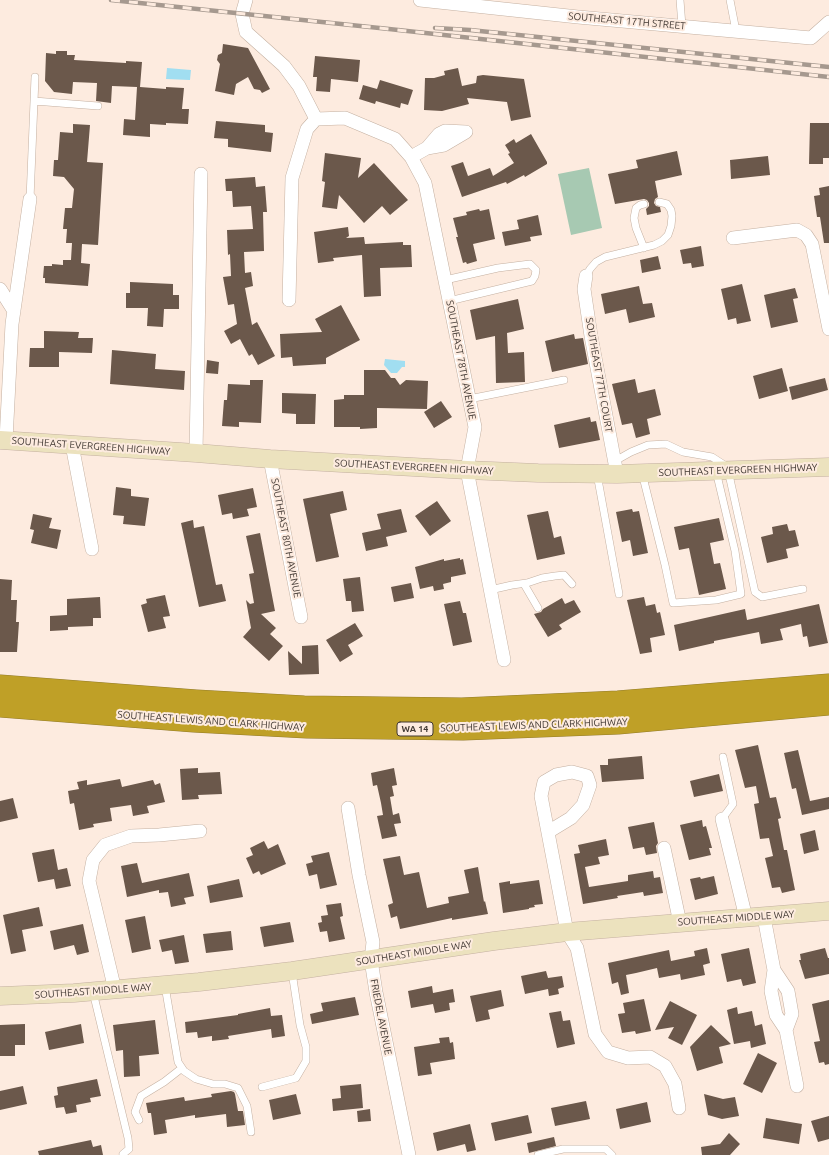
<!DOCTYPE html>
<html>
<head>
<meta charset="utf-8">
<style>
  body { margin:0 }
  canvas { display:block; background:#fdebdf }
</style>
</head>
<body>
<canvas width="829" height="1155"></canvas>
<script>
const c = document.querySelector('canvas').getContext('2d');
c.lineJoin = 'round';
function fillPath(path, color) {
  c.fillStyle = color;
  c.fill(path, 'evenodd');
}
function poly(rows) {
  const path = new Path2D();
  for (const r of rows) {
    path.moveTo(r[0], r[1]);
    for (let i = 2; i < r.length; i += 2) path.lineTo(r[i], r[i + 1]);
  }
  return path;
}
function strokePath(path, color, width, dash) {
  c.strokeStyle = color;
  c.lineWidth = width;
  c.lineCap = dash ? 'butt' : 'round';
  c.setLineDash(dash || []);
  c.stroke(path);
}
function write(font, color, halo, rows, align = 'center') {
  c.font = font + ' Ubuntu,sans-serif';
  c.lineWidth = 4;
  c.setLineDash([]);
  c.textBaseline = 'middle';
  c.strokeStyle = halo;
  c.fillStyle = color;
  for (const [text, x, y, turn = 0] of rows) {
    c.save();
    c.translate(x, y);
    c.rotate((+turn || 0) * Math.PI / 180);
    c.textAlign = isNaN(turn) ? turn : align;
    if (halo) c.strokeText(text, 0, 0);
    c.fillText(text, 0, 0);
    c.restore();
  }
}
const green = poly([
  [589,168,602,228,571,235,558,174]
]);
const water = poly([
  [167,68,191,70,190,80,166,79],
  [385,359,405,361,405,367,402,367,397,373,391,373,384,365]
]);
const building = poly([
  [223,44,248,48,270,89,262,93,260,90,254,89,248,77,236,84,234,95,215,91,220,64,217,60,218,55,222,53],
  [56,51,67,51,67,55,75,55,74,60,126,63,126,61,142,62,140,87,166,89,166,87,184,88,182,109,189,109,188,124,166,123,166,125,150,124,150,137,123,135,124,119,135,120,137,87,112,86,111,103,96,101,97,83,73,82,72,94,54,92,45,81,46,53,56,54],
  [315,56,360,60,358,82,331,79,330,92,316,91,317,77,313,77],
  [458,68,462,86,476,83,477,76,483,75,524,79,531,117,511,121,507,102,467,98,469,104,442,111,424,110,425,78,434,78,445,75,444,71],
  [380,80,413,90,408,105,401,103,400,108,376,101,375,104,359,99,363,85,377,89],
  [216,121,265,125,265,132,273,133,271,152,228,147,228,139,214,138],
  [810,123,829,123,829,158,823,158,823,164,809,164],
  [73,124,90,125,87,162,103,163,98,245,82,244,81,263,90,264,88,286,45,283,45,278,43,278,44,266,52,266,52,264,63,265,63,260,71,260,72,243,66,243,67,229,63,229,65,208,72,208,74,189,64,177,53,176,54,160,58,160,60,132,73,133],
  [531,134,547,162,547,164,525,177,524,175,507,184,506,182,462,197,451,166,463,162,468,176,490,168,493,176,514,163,508,154,510,153,505,145,514,139,516,143],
  [677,151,682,175,655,181,658,197,655,199,654,203,656,206,660,207,661,212,647,215,646,209,649,206,649,203,647,200,644,199,615,204,608,174,638,168,636,160],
  [325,153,361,158,358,178,374,163,408,200,390,215,382,206,364,223,339,195,337,209,322,207,325,182,322,181],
  [768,156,770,175,731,179,730,160],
  [255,177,256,187,265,186,267,212,263,212,264,251,244,252,245,273,251,272,253,286,245,288,252,325,257,322,275,356,258,365,252,354,249,356,240,339,231,344,224,331,237,324,234,304,228,305,223,277,231,276,230,254,228,255,227,230,253,229,251,206,233,207,232,191,226,191,225,179],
  [829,186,829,243,824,243,820,217,817,217,814,196,820,195,819,188],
  [479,209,480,211,489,209,495,239,473,244,477,261,467,264,466,262,463,263,456,237,458,237,453,218,467,215,466,212],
  [538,215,542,235,530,237,531,241,505,246,502,232,519,229,517,220],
  [348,227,349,236,346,238,364,237,365,244,403,242,403,245,411,245,412,267,380,268,381,296,364,297,362,255,333,258,334,261,318,263,314,232],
  [701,246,704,266,692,268,691,263,683,264,680,250],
  [658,256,661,269,642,273,640,260],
  [130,282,173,284,173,295,179,295,179,309,164,309,163,327,147,326,148,308,126,308,126,293,130,293],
  [742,284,751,321,737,324,736,318,728,320,721,289],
  [639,286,643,304,652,303,655,317,629,323,626,309,605,314,601,294],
  [795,288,798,298,793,299,798,322,771,328,764,295],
  [518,299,524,329,507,333,508,353,524,352,525,382,496,383,495,336,476,340,470,310],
  [341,305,360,340,326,358,326,364,293,366,292,357,281,358,280,334,322,332,315,319],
  [44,331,79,332,78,338,93,338,92,353,59,352,59,367,29,367,30,348,44,348],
  [574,334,575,339,583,338,588,364,552,372,545,341],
  [112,350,156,354,155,369,185,371,184,390,110,384],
  [207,360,219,362,218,374,206,373],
  [782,368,788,391,759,399,753,376],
  [364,370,385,370,391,378,395,378,400,385,406,380,428,381,427,409,377,408,377,428,360,429,360,427,334,427,334,400,344,399,344,395,364,395],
  [825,378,828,390,792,400,789,387],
  [635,379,638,393,655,389,661,415,647,419,650,434,636,438,632,423,622,425,612,384],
  [250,380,263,380,261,423,239,422,239,427,222,426,224,400,227,400,228,384,250,385],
  [282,393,316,394,315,424,296,424,296,414,282,413],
  [441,401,452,417,434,428,424,412],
  [590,417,591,422,596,421,600,440,559,448,554,425],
  [116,487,131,489,131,496,149,498,145,526,123,524,124,516,113,515],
  [253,488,257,507,247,509,249,516,233,519,232,513,222,515,218,495],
  [343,491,347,510,330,514,339,557,316,562,303,499],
  [437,501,451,521,430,536,415,516],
  [401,509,407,532,386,537,388,546,366,551,362,533,381,529,377,514],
  [632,509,633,512,639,511,648,553,633,556,630,540,622,542,616,512],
  [548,511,554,538,561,536,565,554,537,560,527,515],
  [33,514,52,518,49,528,61,530,57,549,31,543,34,530,30,529],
  [719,518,724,540,710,543,714,564,720,563,726,589,699,595,689,548,679,550,674,527],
  [193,520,194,528,204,526,216,585,222,584,226,601,199,607,181,523],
  [787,524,789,531,795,530,799,546,786,549,788,558,767,563,761,537,773,534,772,527],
  [260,533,275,611,261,614,276,628,270,634,283,646,269,661,243,637,251,628,246,600,250,604,254,603,249,574,254,573,246,536],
  [460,558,460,560,463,559,466,574,451,577,451,582,443,584,444,589,434,591,433,586,420,589,415,567,444,559,444,561],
  [360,577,364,611,352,612,351,601,346,601,343,579],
  [0,579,12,580,11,600,17,600,16,622,19,622,17,652,0,652],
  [411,583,414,598,394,602,391,587],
  [165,595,170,616,163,617,166,628,148,632,141,605,147,603,146,599],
  [100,597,101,618,93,618,93,626,68,627,68,630,50,631,50,616,67,615,67,599],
  [644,597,646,606,655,604,657,613,660,612,665,635,650,638,652,652,640,654,627,600],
  [562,598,565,604,574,600,581,612,559,625,562,629,548,637,534,614,541,612,543,609],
  [460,601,463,613,466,613,472,642,453,646,444,604],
  [819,604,828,643,809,647,807,636,803,637,801,624,780,629,783,640,761,644,759,632,714,641,714,643,679,651,674,625,745,609,747,620],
  [355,623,363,636,348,645,353,654,340,662,326,640],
  [318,645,319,674,289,675,288,651,302,664,302,646],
  [758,745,770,798,776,797,781,818,778,819,784,850,787,850,795,890,782,893,780,887,772,888,765,858,773,856,769,838,760,839,754,804,759,803,756,786,745,788,735,750],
  [798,750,810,801,829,797,829,809,802,815,796,788,792,789,784,753],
  [642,756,644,779,602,782,600,765,608,765,608,759],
  [198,768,198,773,220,772,222,794,198,795,199,799,182,800,180,769],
  [394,768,397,785,392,786,394,796,390,797,393,815,399,813,401,823,394,824,397,836,382,839,377,816,383,815,381,803,377,785,373,786,371,773],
  [719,774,723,791,694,797,690,781],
  [120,779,122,787,153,780,155,785,160,783,165,802,147,806,149,813,133,816,131,805,110,808,112,821,93,824,94,827,79,830,74,803,70,804,68,791,79,789,77,782,87,780,87,785],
  [13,798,18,818,0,822,0,801],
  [702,820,703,827,706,826,712,848,709,848,711,855,689,860,680,825],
  [654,822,658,843,656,846,657,853,646,855,644,847,633,849,628,827],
  [815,830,819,850,804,854,800,834],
  [606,839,609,855,598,857,600,864,585,867,589,887,628,881,628,875,653,871,654,878,660,877,663,893,644,896,643,892,617,896,618,898,583,904,574,854,580,853,578,845],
  [264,841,268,849,278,844,286,864,261,875,259,871,253,874,246,858,253,855,250,848],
  [54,849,58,870,67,868,71,886,56,889,54,879,38,882,32,853],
  [329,852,337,885,320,889,317,874,309,876,306,864,313,862,311,856],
  [400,856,404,875,419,872,427,908,449,903,448,897,469,893,464,870,478,867,484,902,485,901,488,914,452,920,452,918,400,929,397,916,391,918,388,905,393,903,383,859],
  [137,863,142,883,189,873,194,896,184,898,186,904,171,907,168,892,159,893,159,890,127,897,121,866],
  [714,876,718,894,695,900,690,879,700,877,701,879],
  [239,879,243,897,210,903,207,886],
  [539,880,543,904,534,905,535,907,529,908,529,909,503,913,499,883,510,881,510,884],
  [341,903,343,916,340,917,345,939,329,942,327,931,320,932,318,923,322,922,321,916,328,915,326,905],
  [39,907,43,926,22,930,26,951,11,954,3,915],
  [145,916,151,949,132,953,125,920],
  [290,922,294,942,264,947,260,927],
  [83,924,89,952,77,955,74,945,54,950,50,931],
  [231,931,233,950,206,953,203,934],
  [184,935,189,962,175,964,172,950,162,952,159,940],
  [707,948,710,963,703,965,705,975,681,980,680,974,659,978,657,968,636,973,626,975,629,993,621,995,618,982,612,984,608,963,669,950,671,961,695,956,694,951],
  [749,948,756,983,743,986,741,979,727,982,721,954],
  [825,948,828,958,829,958,829,974,805,979,799,960,801,960,800,954],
  [546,971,548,978,562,976,564,987,558,989,559,994,549,996,548,989,525,994,521,976],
  [432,986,433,993,453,989,455,1002,449,1003,450,1010,435,1013,433,1004,411,1008,408,991],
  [501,990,504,1006,488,1010,490,1019,476,1022,470,996],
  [355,997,359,1015,312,1024,310,1014,323,1011,321,1003],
  [644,999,651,1031,636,1034,635,1031,622,1033,618,1014,625,1013,623,1003],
  [829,1000,829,1064,825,1065,824,1062,819,1063,814,1042,820,1041,812,1004],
  [670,1001,697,1015,682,1045,668,1038,674,1027,655,1030],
  [737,1007,738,1014,752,1011,755,1026,762,1024,766,1044,751,1048,750,1041,734,1044,727,1010],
  [270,1008,271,1016,282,1015,285,1036,272,1038,271,1029,228,1036,229,1039,212,1041,212,1036,198,1038,197,1032,186,1033,185,1022,238,1015,238,1014],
  [561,1011,563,1021,570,1020,575,1044,557,1048,549,1013],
  [155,1020,159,1054,139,1056,140,1076,124,1077,123,1050,116,1051,113,1025],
  [25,1024,25,1045,15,1045,15,1056,0,1056,0,1025],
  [81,1024,84,1043,49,1050,45,1032],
  [711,1025,731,1044,719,1047,723,1063,697,1071,690,1047],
  [449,1037,450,1043,453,1042,455,1059,430,1063,432,1074,418,1076,414,1047,440,1043,439,1038],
  [758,1053,777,1063,762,1093,743,1084],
  [97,1079,101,1096,90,1098,91,1102,76,1105,77,1112,66,1114,64,1107,56,1108,54,1096,58,1095,57,1087],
  [361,1084,363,1108,333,1111,332,1099,341,1098,340,1086],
  [23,1086,27,1104,0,1110,0,1091],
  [231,1091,234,1092,235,1094,238,1111,243,1111,245,1125,227,1127,226,1114,195,1118,195,1115,165,1120,167,1133,154,1135,151,1113,148,1113,146,1103,184,1097,185,1101,212,1097,211,1094],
  [296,1094,301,1114,273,1120,269,1100],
  [704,1094,723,1099,735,1097,739,1116,722,1119,708,1115],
  [586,1101,590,1119,555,1126,551,1108],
  [647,1102,651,1122,620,1129,616,1109],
  [370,1109,371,1121,358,1122,357,1111],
  [528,1115,532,1133,495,1141,491,1123],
  [829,1116,829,1139,818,1142,811,1121],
  [766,1118,802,1124,799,1144,763,1138],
  [470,1124,476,1150,467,1152,465,1144,437,1151,433,1133],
  [729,1133,740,1144,730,1155,702,1155,701,1147,720,1144],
  [554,1137,556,1146,529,1153,527,1143],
  [91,1140,93,1147,101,1145,103,1155,39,1155,38,1151]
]);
const lane = poly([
  [680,0,682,26],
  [730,0,736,31],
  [34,101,98,106],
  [30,199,35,77],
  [644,204,640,205,636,208,634,218,636,228,644,248],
  [586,276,590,269,596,262,605,257,654,245,662,241,668,235,671,226,672,216,671,210,667,204,659,202],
  [445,280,498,268,530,264,536,270,535,276,532,281,449,301],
  [469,399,564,380],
  [615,461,631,452,648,445,666,444,683,452,712,457,726,466],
  [728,470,755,592,762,597,803,589],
  [642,473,665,565,673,603,716,600,741,594,735,551,716,471],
  [597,474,619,594],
  [524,584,538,608],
  [490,590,512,585,527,583,542,578,555,576,564,575,572,584],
  [722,819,733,804,723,757],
  [165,986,178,1062,184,1071,196,1079,213,1084,225,1084,238,1088,247,1106,251,1132],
  [93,992,128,1138,129,1149,123,1154],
  [262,1087,296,1078,306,1061,306,1047,300,1025,292,972],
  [139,1120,135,1112,141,1096,164,1082,182,1068],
  [538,1155,563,1149,606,1149,612,1155]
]);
const street = poly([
  [246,0,242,14,246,32,284,66,299,86,316,119],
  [420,0,578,17,811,38,829,22],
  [411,157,427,148,439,134,445,131,466,132,444,145,427,148],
  [733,238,797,230,806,235,812,244,829,329],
  [586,276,584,289,591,336,617,474],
  [0,289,14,311],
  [289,300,292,178,307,129,316,119,345,118,395,139,411,157,425,183,475,427,467,470,504,660],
  [6,440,12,324,30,199],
  [72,445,92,549],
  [196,453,201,174],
  [270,459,301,617],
  [348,808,359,875,373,942,371,960,376,992,409,1155],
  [722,819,746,918],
  [548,832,571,818,583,805,590,785,587,776,572,772,556,775,544,782,541,796,567,932,577,948,595,1034,608,1052,628,1058,650,1057,665,1066,675,1084,679,1108],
  [664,848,680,923],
  [764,917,774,970,771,991,776,1015,786,1030,797,1086],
  [774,970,788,991,792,1014,786,1030],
  [115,990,89,881,93,860,105,845,131,836,159,835,200,831]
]);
const secondary = poly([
  [0,440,196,453,270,459,467,470,538,473,617,474,829,467],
  [0,996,74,993,199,982,292,971,494,941,567,932,829,911]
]);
const highway = poly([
  [0,686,196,701,304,707,462,709,618,702,829,685],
  [0,706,194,721,307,727,463,729,618,723,829,704]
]);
const rail = poly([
  [111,0,389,29,829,77],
  [435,28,470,30,829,67]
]);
const shields = [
  [415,729,36]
];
const shieldNames = [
  ["WA 14",415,729]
];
const streetNames = [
  ["SOUTHEAST 17TH STREET",627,21,5],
  ["SOUTHEAST 78TH AVENUE",461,360,79],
  ["SOUTHEAST 77TH COURT",599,375,80],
  ["SOUTHEAST EVERGREEN HIGHWAY",91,446,4],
  ["SOUTHEAST EVERGREEN HIGHWAY",414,467,3],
  ["SOUTHEAST EVERGREEN HIGHWAY",738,470,-2],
  ["SOUTHEAST 80TH AVENUE",286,538,79],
  ["SOUTHEAST LEWIS AND CLARK HIGHWAY",211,721,4],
  ["SOUTHEAST LEWIS AND CLARK HIGHWAY",534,725,-2],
  ["SOUTHEAST MIDDLE WAY",736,918,-4],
  ["SOUTHEAST MIDDLE WAY",414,953,-9],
  ["SOUTHEAST MIDDLE WAY",93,991,-4],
  ["FRIEDEL AVENUE",381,1017,79]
];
fillPath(green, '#a7c9b2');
fillPath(water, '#a1def1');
fillPath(building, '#6b584b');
strokePath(lane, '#c4b0a1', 8);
strokePath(street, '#c4b0a1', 14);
strokePath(secondary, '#c4b0a1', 19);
strokePath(highway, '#937c2b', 23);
strokePath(lane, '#fff', 7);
strokePath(street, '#fff', 13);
strokePath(secondary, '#ece2be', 18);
strokePath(highway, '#bfa027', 22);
strokePath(rail, '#a6998f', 4.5);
strokePath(rail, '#fdebdf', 3, [9]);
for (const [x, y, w] of shields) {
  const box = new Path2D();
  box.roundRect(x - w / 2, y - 7, w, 14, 3);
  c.fillStyle = '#fdebdf';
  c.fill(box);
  strokePath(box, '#423933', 1);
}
write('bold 9px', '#423933', null, shieldNames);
write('10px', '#423933', '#fdebdf', streetNames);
</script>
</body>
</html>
